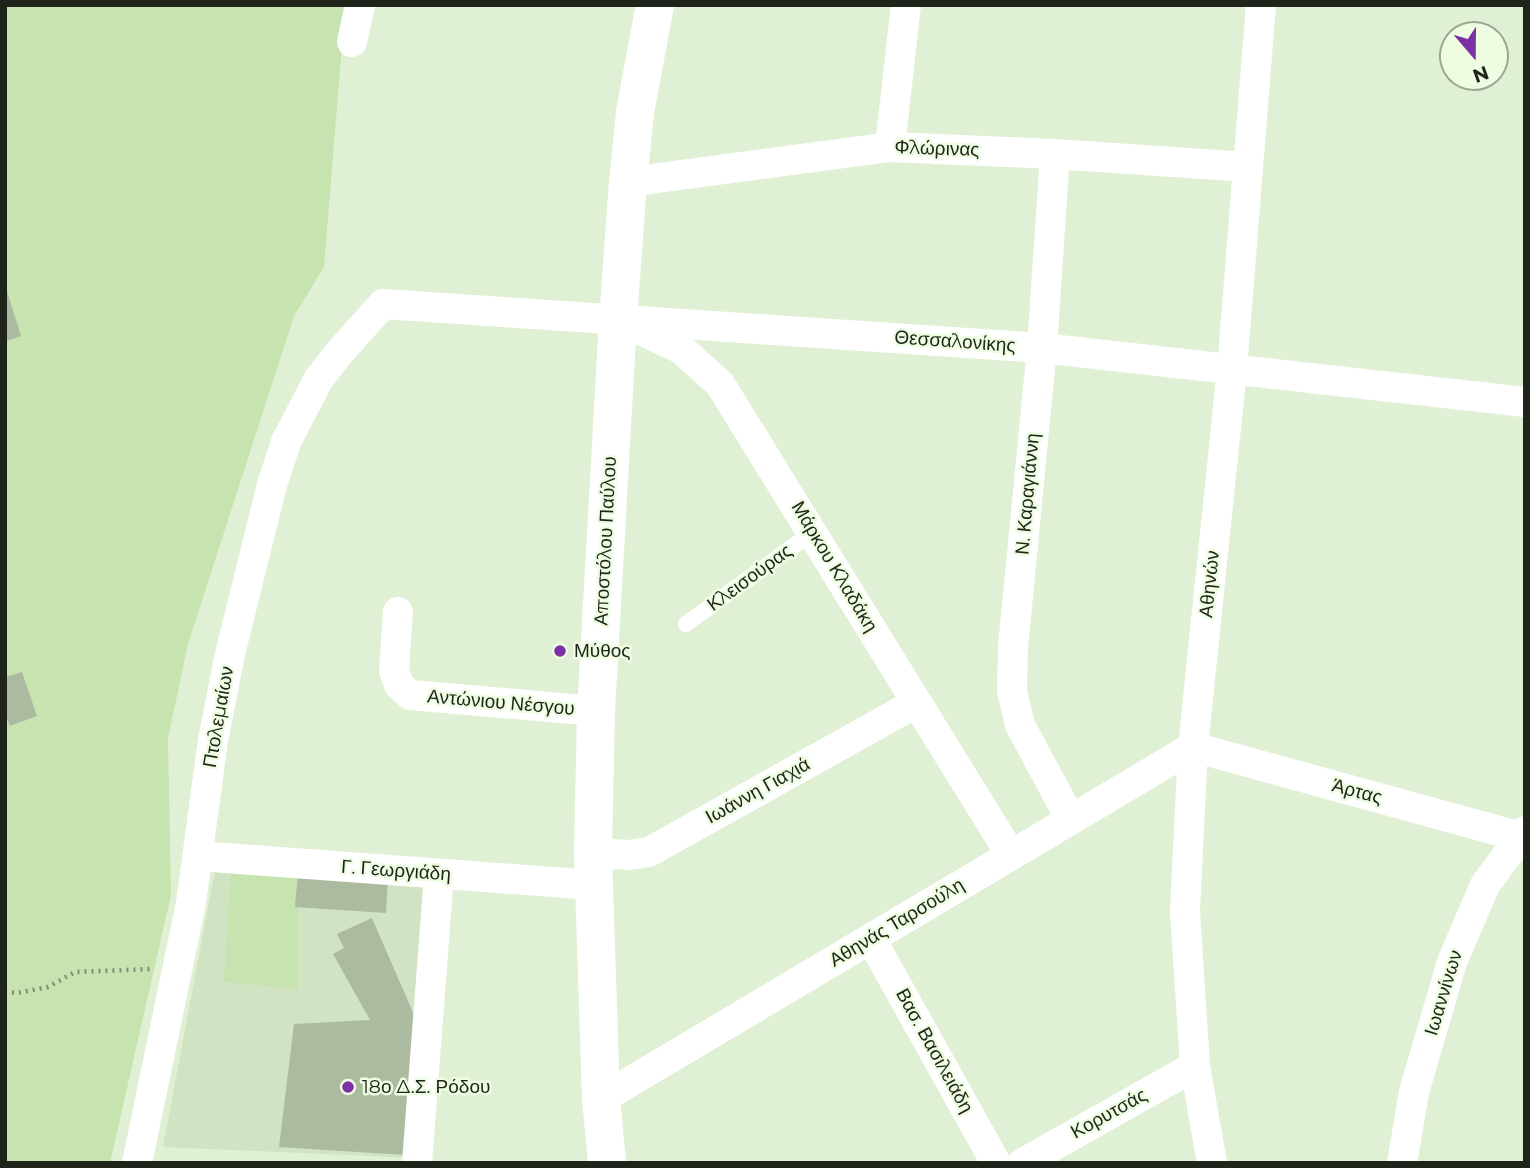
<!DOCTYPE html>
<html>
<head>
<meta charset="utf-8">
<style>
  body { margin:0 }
  #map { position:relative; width:1530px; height:1168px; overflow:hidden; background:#e0f0d4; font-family:Montserrat,sans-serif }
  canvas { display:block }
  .frame { position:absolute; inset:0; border:7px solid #1f251a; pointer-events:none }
  .north { position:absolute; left:1439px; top:21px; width:70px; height:70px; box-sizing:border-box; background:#eefde1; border:2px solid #9ba791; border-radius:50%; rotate:160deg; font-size:19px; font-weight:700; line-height:28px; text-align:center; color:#1f251a }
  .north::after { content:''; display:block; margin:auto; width:24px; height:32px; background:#7c32a4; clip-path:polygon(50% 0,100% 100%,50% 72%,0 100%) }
</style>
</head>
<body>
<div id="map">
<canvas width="1530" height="1168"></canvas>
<div class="frame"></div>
<div class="north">N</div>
</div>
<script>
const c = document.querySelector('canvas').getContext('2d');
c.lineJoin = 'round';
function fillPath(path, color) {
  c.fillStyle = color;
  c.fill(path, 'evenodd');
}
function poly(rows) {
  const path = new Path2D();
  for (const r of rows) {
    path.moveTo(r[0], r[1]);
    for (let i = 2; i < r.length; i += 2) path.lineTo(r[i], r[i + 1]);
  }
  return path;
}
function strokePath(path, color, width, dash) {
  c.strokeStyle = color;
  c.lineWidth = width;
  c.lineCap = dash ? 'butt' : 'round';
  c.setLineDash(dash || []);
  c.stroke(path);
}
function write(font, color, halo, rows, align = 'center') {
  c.font = font + ' Montserrat,sans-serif';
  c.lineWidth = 5;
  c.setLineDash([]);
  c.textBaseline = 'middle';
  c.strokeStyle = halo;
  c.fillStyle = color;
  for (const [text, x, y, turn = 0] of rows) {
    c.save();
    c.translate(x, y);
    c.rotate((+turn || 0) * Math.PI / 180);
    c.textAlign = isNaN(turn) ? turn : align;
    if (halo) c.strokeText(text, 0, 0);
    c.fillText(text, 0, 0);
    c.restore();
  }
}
const built = poly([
  [217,859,437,872,418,1158,163,1147]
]);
const green = poly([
  [5,5,350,5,341,57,324,267,294,316,188,644,168,738,171,895,110,1163,5,1163],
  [298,872,298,989,224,982,231,873]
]);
const building = poly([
  [6,288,21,336,6,341,5,289],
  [22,672,37,716,10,726,5,714,5,677],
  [298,872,388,878,386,913,295,907],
  [372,918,414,1015,406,1155,279,1147,294,1024,370,1020,333,954,344,948,337,934]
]);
const path = poly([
  [5,992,17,993,48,987,75,972,150,969]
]);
const service = poly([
  [686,624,813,532]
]);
const minor = poly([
  [352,42,360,5],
  [890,147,906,5],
  [1055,154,1042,348,1013,647,1012,691,1020,725,1071,820],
  [628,182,890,147,1055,154,1247,167],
  [634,327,681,349,720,384,1011,855],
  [398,612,394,671,399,685,410,695,596,711],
  [593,853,629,855,649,852,916,703],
  [198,856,594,885],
  [871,939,996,1163],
  [601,1099,1193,747,1521,837],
  [137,1163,191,903,213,740,230,654,272,485,286,442,318,380,339,353,383,304,1042,348,1525,402],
  [417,1163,439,875],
  [1023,1163,1195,1066],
  [1212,1163,1195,1066,1185,911,1193,747,1232,369,1261,5],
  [1402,1163,1414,1092,1452,962,1485,885,1525,831]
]);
const tertiary = poly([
  [607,1163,601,1099,593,853,596,711,618,320,628,182,635,112,655,5]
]);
const markers = [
  [560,651,7,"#7c32a4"],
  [348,1087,7,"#7c32a4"]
];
const streetNames = [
  ["Φλώρινας",937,149,2],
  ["Θεσσαλονίκης",955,342,4],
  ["Ν. Καραγιάννη",1028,494,-85],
  ["Αποστόλου Παύλου",606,541,-87],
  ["Μάρκου Κλαδάκη",834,567,59],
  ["Κλεισούρας",750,578,-36],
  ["Αθηνών",1210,584,-84],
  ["Αντώνιου Νέσγου",501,703,5],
  ["Πτολεμαίων",219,717,-80],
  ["Ιωάννη Γιαχιά",758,791,-29],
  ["Άρτας",1357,792,15],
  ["Γ. Γεωργιάδη",396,871,4],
  ["Αθηνάς Ταρσούλη",897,923,-31],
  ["Ιωαννίνων",1444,993,-73],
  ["Βασ. Βασιλειάδη",934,1051,61],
  ["Κορυτσάς",1109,1114,-29]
];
const poiNames = [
  ["Μύθος",574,651],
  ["18ο Δ.Σ. Ρόδου",362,1087]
];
fillPath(built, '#d0e3c2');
fillPath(green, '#c7e4b0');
fillPath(building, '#acbaa0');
strokePath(path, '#818c78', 4.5, [2, 5]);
strokePath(service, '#fff', 16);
strokePath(minor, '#fff', 30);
strokePath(tertiary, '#fff', 38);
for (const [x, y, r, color] of markers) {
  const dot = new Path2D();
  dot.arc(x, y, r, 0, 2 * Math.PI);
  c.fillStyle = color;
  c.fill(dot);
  strokePath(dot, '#eefde1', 2.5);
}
write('19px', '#1f251a', '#eefde1', streetNames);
write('19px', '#1f251a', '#eefde1', poiNames, 'left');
</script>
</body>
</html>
